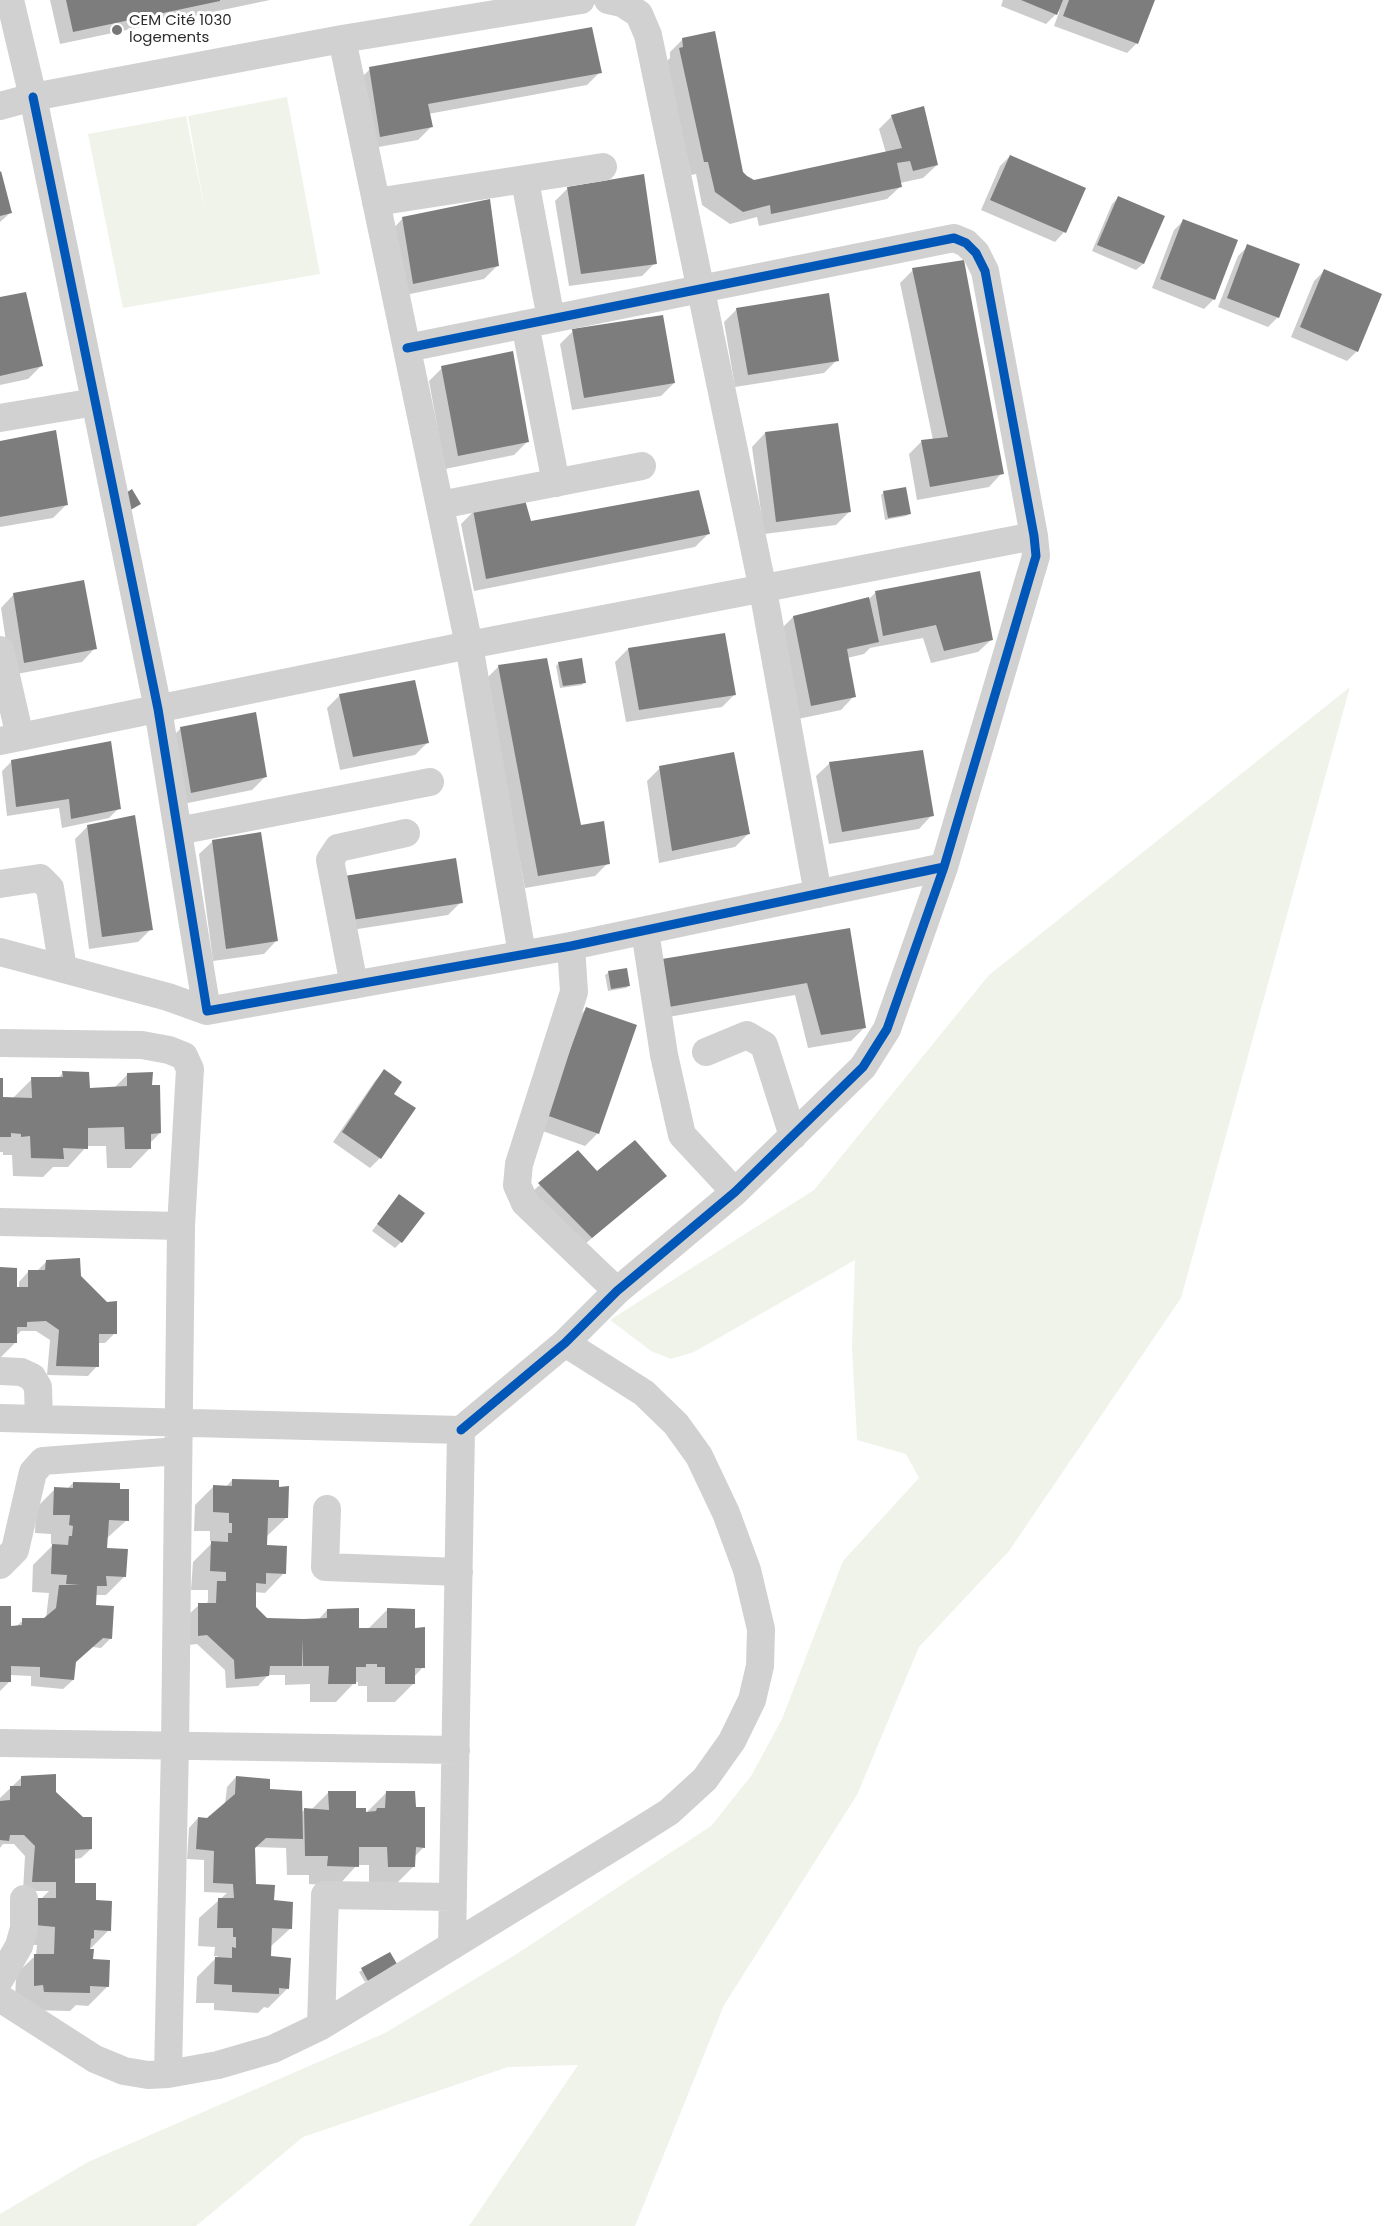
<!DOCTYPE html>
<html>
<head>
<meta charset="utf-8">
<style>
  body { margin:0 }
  canvas { display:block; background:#fff }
</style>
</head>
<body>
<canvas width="1389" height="2226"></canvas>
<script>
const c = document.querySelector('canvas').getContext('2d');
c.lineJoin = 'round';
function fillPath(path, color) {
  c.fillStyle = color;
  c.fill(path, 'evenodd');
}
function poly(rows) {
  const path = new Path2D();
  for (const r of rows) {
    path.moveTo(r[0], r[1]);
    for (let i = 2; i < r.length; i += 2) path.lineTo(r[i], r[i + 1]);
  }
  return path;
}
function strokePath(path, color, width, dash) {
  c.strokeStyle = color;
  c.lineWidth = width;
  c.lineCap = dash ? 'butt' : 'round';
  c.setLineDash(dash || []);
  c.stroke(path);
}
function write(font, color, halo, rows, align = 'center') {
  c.font = font + ' Poppins,sans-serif';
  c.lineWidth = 6;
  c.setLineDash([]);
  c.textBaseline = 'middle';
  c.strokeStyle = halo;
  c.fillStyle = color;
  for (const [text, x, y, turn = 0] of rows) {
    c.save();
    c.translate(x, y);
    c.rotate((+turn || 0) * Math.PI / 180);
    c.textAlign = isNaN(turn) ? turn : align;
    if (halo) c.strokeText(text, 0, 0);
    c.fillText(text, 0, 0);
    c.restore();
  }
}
const green = poly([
  [287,97,320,274,123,308,88,134,186,116,205,212,188,116],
  [1350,687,1181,1298,1009,1551,919,1647,857,1795,724,2005,635,2226,469,2226,578,2065,508,2067,303,2137,196,2226,0,2226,0,2214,88,2162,385,2033,515,1955,711,1826,751,1776,782,1719,843,1561,919,1478,906,1454,857,1440,852,1347,855,1260,694,1352,671,1359,651,1351,610,1320,814,1190,989,975]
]);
const shadow = poly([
  [50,0,270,0,60,44],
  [1003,0,1153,0,1137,43,1127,53,1054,26,1060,10,1046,24,1001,6],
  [683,39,742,173,754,181,886,153,879,129,892,116,937,165,923,178,900,183,901,186,887,199,759,226,757,217,730,224,702,205,696,174,691,175,666,62,670,58,670,52],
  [370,69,600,72,587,85,428,114,431,127,418,140,367,149,357,82],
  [1010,156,1084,189,1064,232,1055,242,981,210,1000,166],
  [0,174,10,213,0,222],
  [568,188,655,263,642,276,569,286,555,201],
  [1118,198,1163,217,1143,264,1136,270,1092,251,1112,204],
  [403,218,497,266,484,279,400,296,390,232],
  [1184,220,1214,299,1204,309,1152,288,1174,230],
  [1248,246,1278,317,1268,327,1218,307,1238,256],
  [913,270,1002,473,989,487,917,500,909,454,922,441,933,440,900,283],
  [1324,271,1357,351,1347,361,1291,337,1314,281],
  [0,299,41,366,28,379,0,385],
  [737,309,837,360,824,373,735,387,724,322],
  [573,331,674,383,661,396,572,410,560,344],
  [442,368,527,442,514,455,445,469,429,381],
  [765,433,849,512,836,525,764,534,752,447],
  [0,443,66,505,53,518,0,527],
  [884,492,909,514,906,516,885,520,881,495],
  [474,511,530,523,708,534,695,547,474,591,461,524],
  [876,592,992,639,978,652,931,663,923,638,870,648,864,654,847,658,854,696,841,710,798,719,780,630,793,617,869,599],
  [14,594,95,648,82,662,11,675,1,608],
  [628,649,735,694,722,707,626,722,615,662],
  [559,663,584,682,582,685,560,688,556,666],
  [499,666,579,826,608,863,595,876,525,888,486,679],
  [340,695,428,742,415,755,340,770,327,708],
  [181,728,265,777,252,790,178,805,168,741],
  [12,761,119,808,109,818,62,828,59,808,7,816,2,771],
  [830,763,932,815,919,829,829,844,816,776],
  [660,768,748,834,735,847,659,863,647,781],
  [88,826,151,929,138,942,89,949,75,839],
  [213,841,277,940,264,954,213,961,199,854],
  [326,891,461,902,448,915,332,933],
  [848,930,864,1028,851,1041,808,1048,795,995,651,1020,644,974],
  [626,969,629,985,626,988,608,991,605,975,608,973],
  [587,1008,598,1133,585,1146,534,1128,573,1022],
  [384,1071,380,1158,370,1168,333,1142,375,1081],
  [63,1073,89,1089,114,1088,128,1074,151,1086,160,1133,150,1143,150,1148,131,1168,107,1168,106,1146,87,1146,68,1167,53,1167,43,1177,13,1176,12,1155,3,1155,3,1152,0,1152,0,1079,2,1099,13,1098,32,1079,57,1079],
  [578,1152,597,1173,665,1176,578,1250,526,1197],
  [399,1196,401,1242,395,1248,372,1231],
  [46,1262,79,1277,115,1333,105,1343,98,1343,97,1366,88,1376,47,1375,50,1340,36,1331,21,1331,16,1336,16,1342,0,1358,0,1269,15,1289,19,1289,19,1282,28,1272,36,1272],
  [232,1480,286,1518,266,1537,265,1547,284,1573,265,1593,255,1592,255,1607,266,1619,318,1620,327,1610,358,1629,368,1629,387,1610,414,1630,423,1667,414,1677,414,1683,395,1702,367,1702,367,1686,358,1686,358,1682,355,1682,336,1702,310,1702,310,1684,285,1685,285,1675,268,1675,258,1686,226,1688,225,1670,197,1644,189,1645,189,1614,199,1605,207,1604,208,1600,208,1590,191,1590,193,1562,213,1542,210,1541,210,1531,194,1531,195,1505,214,1486,226,1487],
  [73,1483,127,1520,106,1539,106,1550,125,1576,106,1595,96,1595,95,1607,111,1638,101,1648,92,1647,74,1663,73,1680,63,1689,31,1686,31,1676,10,1675,10,1681,0,1691,0,1608,10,1627,16,1627,23,1620,46,1618,49,1593,32,1592,33,1565,54,1544,51,1544,51,1534,35,1533,36,1508,55,1489,67,1489],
  [22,1777,55,1793,91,1849,81,1858,74,1859,73,1884,95,1901,109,1930,89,1950,92,1961,107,1987,88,2006,76,2005,70,2011,25,2010,15,2004,16,1974,36,1955,37,1945,17,1944,41,1899,49,1891,23,1891,25,1856,14,1844,3,1844,0,1848,0,1798],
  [236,1777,269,1791,301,1813,304,1810,311,1810,329,1792,365,1814,386,1793,414,1809,424,1847,414,1857,414,1866,395,1885,369,1885,369,1865,357,1865,338,1886,309,1884,309,1875,287,1875,286,1848,254,1847,254,1884,272,1902,291,1928,270,1947,270,1958,287,1989,268,2008,264,2007,258,2013,214,2010,214,2003,196,2003,197,1977,218,1956,214,1956,215,1947,198,1946,199,1918,227,1893,204,1892,204,1860,187,1859,189,1828,198,1818,207,1820,225,1804,227,1787],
  [390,1954,393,1966,365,1982,359,1972]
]);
const building = poly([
  [66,0,220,0,220,1,73,32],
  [1021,0,1063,0,1057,15],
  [1069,0,1155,0,1138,44,1063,16],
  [592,27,602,73,428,104,433,127,380,137,369,67],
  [715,31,743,172,747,176,754,180,902,148,891,115,924,106,938,165,913,171,910,161,897,163,902,187,771,214,770,205,743,212,715,192,708,162,704,162,679,48,683,47,682,38],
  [1010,155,1086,188,1066,233,990,200],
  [1,171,12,213,0,216,0,172],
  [644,174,657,264,581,274,567,187],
  [1118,196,1165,216,1144,264,1097,245],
  [490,199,499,266,413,284,402,217],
  [1183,219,1238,240,1215,300,1160,279],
  [1247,244,1300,264,1279,318,1227,298],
  [964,260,1004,474,930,487,921,440,948,437,912,268],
  [1324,269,1382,294,1358,352,1300,327],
  [26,292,43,366,0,376,0,297],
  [829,293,839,361,748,375,736,308],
  [663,315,675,383,584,398,572,329],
  [513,351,529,442,458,456,441,366],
  [838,423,851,512,776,522,765,432],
  [56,430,68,505,0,517,0,441],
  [906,487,911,514,888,518,883,491],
  [132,489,141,504,127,512,118,498],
  [699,490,710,534,486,579,473,510,525,500,531,521],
  [980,571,993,640,944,651,936,625,883,636,875,591],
  [84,580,97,649,24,663,13,593],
  [869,597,879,642,847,649,856,697,811,706,793,616],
  [725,633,736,695,639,710,628,648],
  [547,658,581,825,604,821,610,864,538,876,498,665],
  [582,658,586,683,563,686,558,662],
  [415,680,429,743,353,757,339,694],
  [256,712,267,777,191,793,180,727],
  [111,741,121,809,71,819,69,799,16,807,11,760],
  [923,750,934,816,842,832,829,762],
  [734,752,750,834,672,851,659,766],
  [135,815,153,930,102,937,87,825],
  [261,832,278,941,226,949,212,840],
  [456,858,463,903,345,921,338,877],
  [850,928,866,1028,821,1035,807,983,663,1008,656,960],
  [627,968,630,986,611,989,608,971],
  [586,1007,637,1025,599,1134,546,1115],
  [384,1069,402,1082,394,1094,416,1108,381,1159,342,1132],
  [62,1071,89,1072,90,1088,127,1086,127,1073,153,1072,152,1085,160,1085,161,1133,151,1134,151,1149,125,1149,124,1127,88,1128,88,1149,63,1148,64,1159,31,1158,30,1136,21,1137,21,1134,11,1133,11,1137,0,1137,0,1078,3,1078,3,1097,32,1098,31,1077,63,1077],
  [635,1140,667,1176,592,1238,538,1183,578,1150,597,1171],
  [399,1194,425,1213,402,1243,377,1224],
  [80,1258,81,1276,107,1302,117,1301,117,1334,99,1334,99,1367,56,1366,59,1330,46,1321,27,1322,27,1327,17,1327,17,1343,0,1343,0,1267,17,1268,17,1287,28,1287,28,1270,45,1270,46,1260],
  [232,1479,279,1480,279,1487,289,1486,288,1518,268,1518,267,1545,287,1546,286,1574,266,1573,266,1584,256,1583,256,1607,267,1618,304,1619,327,1618,327,1609,359,1608,359,1628,387,1628,387,1608,415,1609,415,1628,425,1627,425,1668,415,1668,415,1684,385,1684,385,1667,377,1667,377,1664,366,1664,366,1667,356,1667,356,1684,328,1684,329,1666,303,1666,303,1638,302,1666,270,1666,269,1676,235,1679,234,1660,207,1635,198,1636,198,1603,216,1603,217,1581,226,1581,226,1572,210,1571,211,1541,228,1542,228,1533,232,1533,232,1523,229,1523,229,1513,213,1512,213,1485,232,1486],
  [73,1482,120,1483,120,1489,129,1489,129,1521,109,1520,107,1548,128,1549,126,1577,106,1576,107,1586,97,1586,96,1605,114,1606,112,1639,103,1638,76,1662,74,1680,40,1677,40,1667,11,1666,11,1682,0,1682,0,1606,11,1606,11,1626,22,1625,22,1618,44,1618,56,1608,59,1585,80,1585,66,1584,67,1575,51,1574,52,1544,68,1545,69,1536,72,1536,73,1526,69,1525,70,1515,53,1515,54,1487,73,1488],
  [56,1774,56,1792,83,1817,92,1817,92,1849,75,1850,75,1883,96,1883,96,1900,112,1901,111,1931,94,1930,94,1938,91,1939,90,1949,94,1949,93,1959,110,1960,109,1987,90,1986,90,1993,44,1992,43,1985,34,1986,34,1954,54,1954,55,1927,35,1925,37,1898,56,1898,56,1882,32,1882,35,1846,24,1835,10,1835,9,1841,0,1840,0,1801,10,1800,10,1786,21,1786,21,1776],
  [236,1776,270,1779,270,1789,302,1791,303,1839,266,1838,255,1848,256,1884,275,1885,274,1900,293,1902,292,1929,272,1928,271,1956,291,1958,289,1989,279,1988,279,1994,232,1992,232,1985,214,1984,215,1957,232,1958,232,1947,236,1948,236,1937,233,1937,233,1928,217,1928,218,1898,234,1898,233,1884,213,1883,214,1851,196,1849,198,1817,207,1818,235,1794],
  [328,1791,356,1791,356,1808,366,1808,366,1812,376,1811,377,1808,385,1808,386,1791,415,1791,416,1807,425,1807,425,1848,416,1847,415,1867,388,1867,387,1847,359,1847,359,1867,327,1866,328,1856,305,1856,304,1808,329,1810],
  [390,1952,397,1964,368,1981,361,1968]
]);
const minor = poly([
  [10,0,33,97,158,709,207,1011],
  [608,0,622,3,639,14,648,35,763,590,818,894],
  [342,39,469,645,522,954],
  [0,106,33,97,342,39,581,0],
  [525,181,551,319],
  [376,202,603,167],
  [525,324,556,483],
  [407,348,954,238,966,243,976,253,985,271,1034,536,1036,556,944,867,887,1029,863,1067,735,1192,617,1291,565,1343,461,1430],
  [0,418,95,402],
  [440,505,642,466],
  [0,650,20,737],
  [0,741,469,645,1034,536],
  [178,831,430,782],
  [0,884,40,878,50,888,63,969],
  [645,931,664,1055,682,1135,735,1192],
  [571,946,574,992,519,1164,517,1185,525,1203,617,1291],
  [0,952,168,997,207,1011,571,946,944,867],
  [354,985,330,860,338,848,406,833],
  [0,1043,142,1045,169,1050,184,1056,190,1069,181,1226,175,1746,168,2074],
  [706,1052,747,1035,764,1045,793,1136],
  [0,1222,181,1226],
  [0,1371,21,1372,32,1377,38,1387,39,1419],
  [0,1418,461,1430,452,1946],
  [327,1509,325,1567,459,1572],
  [0,1565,15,1550,33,1472,43,1461,178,1451],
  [0,1743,456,1750],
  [0,1979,19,1946,24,1928,24,1899],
  [0,1998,95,2059,124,2071,148,2075,168,2074,218,2065,273,2049,321,2026,626,1839,669,1812,705,1779,732,1741,752,1700,760,1666,761,1629,747,1570,726,1513,699,1456,676,1424,644,1393,565,1343],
  [321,2026,325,1895,453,1897]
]);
const cycleway = poly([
  [33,97,158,709,207,1011,571,946,944,867],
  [407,348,954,238,966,243,976,253,985,271,1034,536,1036,556,944,867,887,1029,863,1067,735,1192,617,1291,565,1343,461,1430]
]);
const markers = [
  [117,30,6,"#767676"]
];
const poiNames = [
  ["CEM Cité 1030",129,21],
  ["logements",129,38]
];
fillPath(green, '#f0f3ea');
fillPath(shadow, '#0003');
fillPath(building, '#7d7d7d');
strokePath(minor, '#d1d1d1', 28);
strokePath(cycleway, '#0057b8', 9);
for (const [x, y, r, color] of markers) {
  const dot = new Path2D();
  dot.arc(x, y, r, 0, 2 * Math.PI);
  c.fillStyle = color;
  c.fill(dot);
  strokePath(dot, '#fff', 2);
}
write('15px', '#2c2c2c', '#fff', poiNames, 'left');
</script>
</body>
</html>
